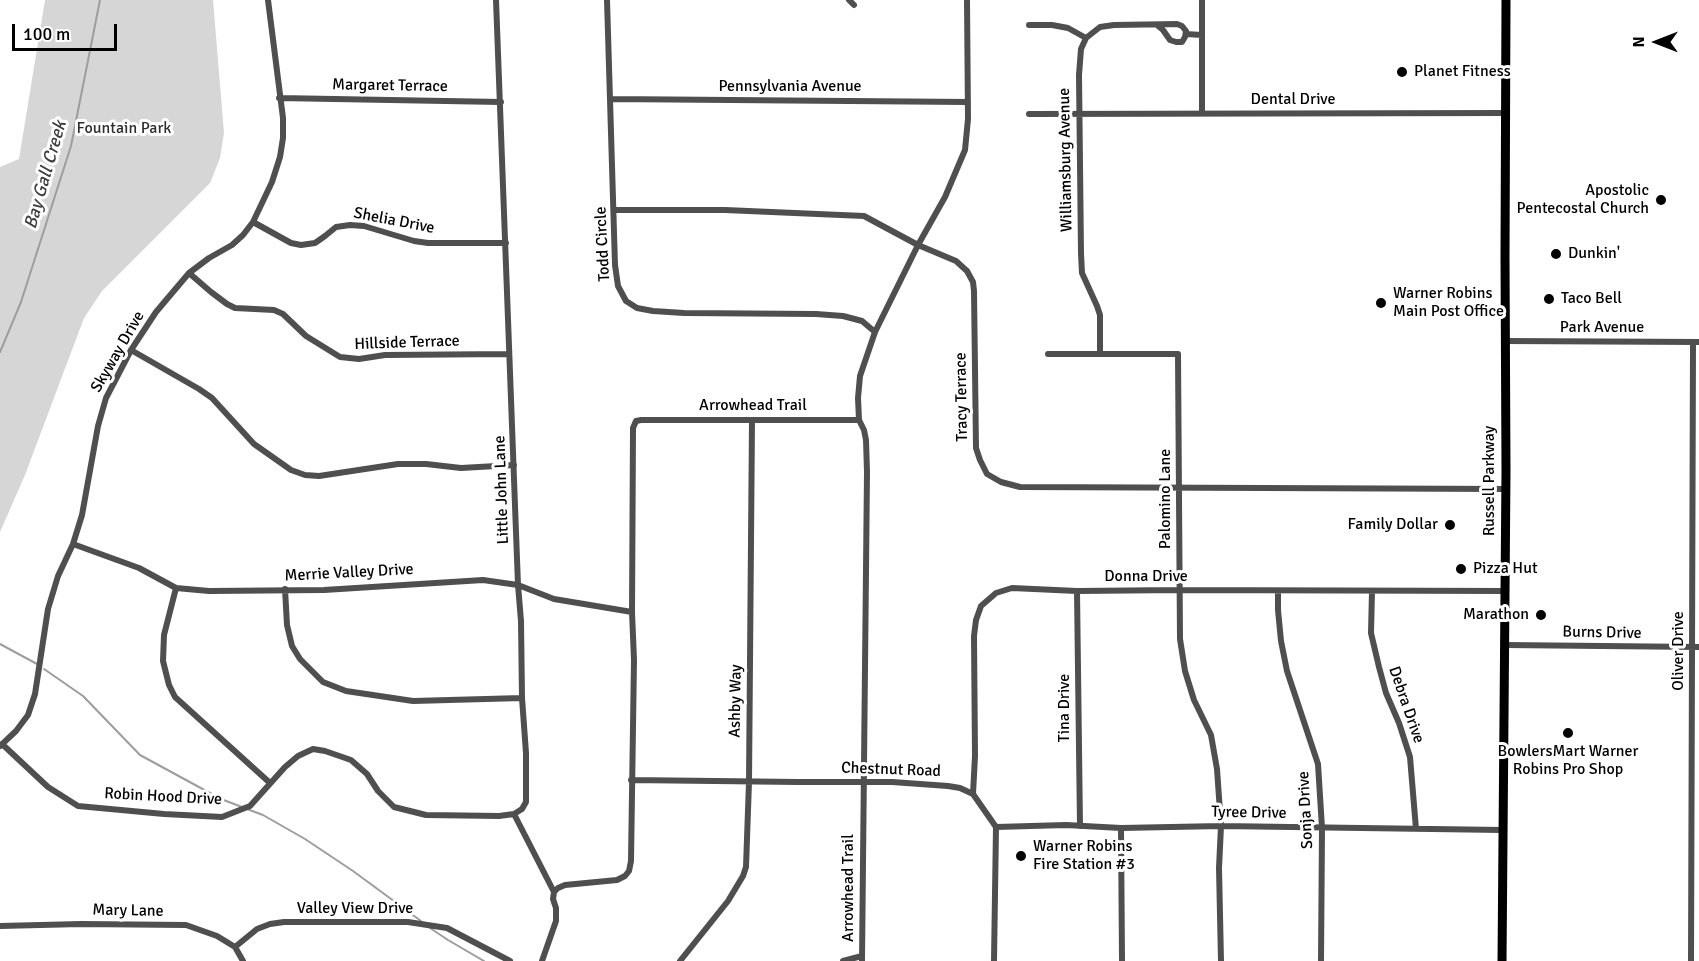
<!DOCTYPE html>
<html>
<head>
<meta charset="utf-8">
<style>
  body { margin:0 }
  #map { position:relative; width:1699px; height:961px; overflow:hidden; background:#fff; font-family:Signika,sans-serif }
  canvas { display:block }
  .north { position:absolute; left:1627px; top:12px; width:60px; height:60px; -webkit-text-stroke:4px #fff; paint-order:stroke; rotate:270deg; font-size:16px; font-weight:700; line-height:24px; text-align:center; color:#000 }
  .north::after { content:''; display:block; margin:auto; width:21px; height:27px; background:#000; clip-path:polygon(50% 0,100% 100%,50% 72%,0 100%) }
  .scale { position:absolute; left:12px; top:24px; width:105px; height:27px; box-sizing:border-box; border:3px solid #000; border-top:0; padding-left:8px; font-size:18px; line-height:21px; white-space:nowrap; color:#000; -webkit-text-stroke:4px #fff; paint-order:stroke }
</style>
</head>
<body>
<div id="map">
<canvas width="1699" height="961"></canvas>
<div class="north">N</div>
<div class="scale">100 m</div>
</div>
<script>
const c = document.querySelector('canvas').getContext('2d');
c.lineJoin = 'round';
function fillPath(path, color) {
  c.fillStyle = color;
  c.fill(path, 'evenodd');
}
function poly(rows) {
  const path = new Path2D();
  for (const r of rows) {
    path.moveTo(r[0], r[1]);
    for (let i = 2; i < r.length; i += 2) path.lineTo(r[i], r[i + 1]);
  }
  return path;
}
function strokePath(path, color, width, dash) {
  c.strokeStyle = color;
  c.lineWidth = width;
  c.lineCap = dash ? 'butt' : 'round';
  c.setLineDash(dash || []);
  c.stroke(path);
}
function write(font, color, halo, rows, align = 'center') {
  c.font = font + ' Signika,sans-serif';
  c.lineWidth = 6;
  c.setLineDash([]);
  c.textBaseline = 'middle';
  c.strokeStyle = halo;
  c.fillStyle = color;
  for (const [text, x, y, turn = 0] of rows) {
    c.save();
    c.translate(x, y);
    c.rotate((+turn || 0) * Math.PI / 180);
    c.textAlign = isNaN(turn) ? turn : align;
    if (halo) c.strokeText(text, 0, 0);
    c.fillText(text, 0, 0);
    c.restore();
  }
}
const green = poly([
  [45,0,213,0,224,133,220,158,210,183,102,291,84,318,25,475,0,532,0,167,19,159]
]);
const stream = poly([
  [0,352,21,302,71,146,100,0],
  [0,644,37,664],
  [44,669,83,696,140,755,221,799,242,807],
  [247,809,263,815,305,839,353,871,421,921],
  [430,928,448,940,484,961]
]);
const minor = poly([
  [607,0,615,265,618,286,626,301,637,308,653,311,684,313,816,314,843,316,862,321,875,332],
  [849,0,854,5],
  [1029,25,1052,25,1068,28,1086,38],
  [1186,34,1202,35],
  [279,98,501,102],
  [611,99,968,102],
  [1202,113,1202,0],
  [1029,114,1506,113],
  [615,210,725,210,864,216,918,245,956,261,967,271,973,282,974,291,976,448,980,460,987,474,1001,482,1020,487,1506,489],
  [253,222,291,243,301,245,315,243,325,236,336,227,350,225,364,226,414,241,428,243,506,243],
  [189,273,211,292,227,304,235,308,274,310,283,314,306,336,340,357,359,359,385,355,509,354],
  [1505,341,1699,342],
  [131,350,199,389,212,398,254,444,291,470,305,475,319,476,398,464,426,464,461,468,514,465],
  [1048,354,1178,354,1180,639,1185,671,1194,700,1211,735,1217,769,1221,826,1219,868,1221,961],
  [1100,354,1100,315,1097,306,1082,273,1081,254,1079,75,1081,49,1086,38,1100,27,1114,25,1177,24,1182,26,1186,31,1185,37,1182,42,1176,42,1170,40,1163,30,1157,25],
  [73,544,139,568,176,588,209,591,324,590,483,580,518,585,554,599,632,612],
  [176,588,164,635,163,661,169,685,175,697,270,783],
  [285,589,287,625,292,646,300,659,323,682,346,691,413,701,522,698],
  [1077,591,1080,826],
  [1278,591,1278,610,1281,641,1287,671,1318,764,1322,828,1321,961],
  [1372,591,1371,633,1379,667,1386,693,1399,723,1410,757,1416,829],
  [1505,645,1699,647],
  [2,744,48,787,78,806,164,814,222,817,250,806,285,767,298,756,313,749,325,751,351,760,367,774,378,791,394,807,426,815,499,816,514,814,522,809,526,802,526,753,522,698,521,621,518,585,496,0],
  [0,746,16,731,28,715,35,694,48,609,58,576,73,544,82,515,98,426,106,398,131,350,156,312,189,273,209,258,232,245,243,235,253,222,272,182,280,157,283,138,283,118,268,0],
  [631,780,798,782,892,782,948,786,960,788,973,794,996,827,994,961],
  [973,794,975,756,974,636,976,620,981,606,996,593,1012,588,1077,591,1179,590,1505,591],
  [514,814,554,892,553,899,556,908,556,921,542,961],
  [996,827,1066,825,1121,828,1221,826,1502,830],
  [1121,828,1122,961],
  [554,892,558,888,565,885,617,880,625,876,629,871,631,861,634,660,632,612,633,428,636,421,641,420,859,420],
  [0,926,81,924,186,925,217,936,235,947,243,961],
  [235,947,257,929,270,924,284,922,408,922,447,928,510,961],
  [680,961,728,901,743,876,746,867,749,782,752,420],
  [843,961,862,956],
  [862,961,867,472,866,440,864,430,859,420,858,398,860,376,875,332,918,245,945,197,965,150,968,119,967,0],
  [1691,961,1693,342]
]);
const primary = poly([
  [1502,961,1506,471,1505,257,1506,0]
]);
const markers = [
  [1402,72,6,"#000"],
  [1661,200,6,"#000"],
  [1556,254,6,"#000"],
  [1549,299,6,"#000"],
  [1381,303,6,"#000"],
  [1450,525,6,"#000"],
  [1461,569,6,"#000"],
  [1541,615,6,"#000"],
  [1568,733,6,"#000"],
  [1021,856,6,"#000"]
];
const poiNames = [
  ["Planet Fitness",1414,72],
  ["Apostolic",1649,191,"right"],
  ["Pentecostal Church",1649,209,"right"],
  ["Dunkin'",1568,254],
  ["Warner Robins",1393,294],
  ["Main Post Office",1393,312],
  ["Taco Bell",1561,299],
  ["Family Dollar",1438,525,"right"],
  ["Pizza Hut",1473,569],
  ["Marathon",1529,615,"right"],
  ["BowlersMart Warner",1568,752,"center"],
  ["Robins Pro Shop",1568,770,"center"],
  ["Warner Robins",1033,847],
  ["Fire Station #3",1033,865]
];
const streetNames = [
  ["Margaret Terrace",390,86,1],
  ["Pennsylvania Avenue",790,87],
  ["Dental Drive",1293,100],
  ["Williamsburg Avenue",1066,160,-91],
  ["Shelia Drive",394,221,11],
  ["Todd Circle",603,244,-93],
  ["Park Avenue",1602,328],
  ["Hillside Terrace",407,343,-2],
  ["Skyway Drive",118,352,-60],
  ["Tracy Terrace",962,397,-91],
  ["Arrowhead Trail",753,406],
  ["Russell Parkway",1490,481,-90],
  ["Little John Lane",502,490,-92],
  ["Palomino Lane",1166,499,-90],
  ["Merrie Valley Drive",349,573,-3],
  ["Donna Drive",1146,577],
  ["Burns Drive",1602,633,1],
  ["Oliver Drive",1679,651,-90],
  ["Ashby Way",736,701,-89],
  ["Debra Drive",1406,705,71],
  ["Tina Drive",1065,708,-90],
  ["Chestnut Road",891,770,2],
  ["Robin Hood Drive",163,797,3],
  ["Sonja Drive",1306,810,-93],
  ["Tyree Drive",1249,813,1],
  ["Arrowhead Trail",849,888,-90],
  ["Valley View Drive",355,909],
  ["Mary Lane",128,911,1]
];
const parkNames = [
  ["Fountain Park",124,129]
];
const waterNames = [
  ["Bay Gall Creek",46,175,-74]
];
fillPath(green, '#d6d6d6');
strokePath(stream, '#9d9d9d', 2);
strokePath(minor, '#4f4f4f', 6);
strokePath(primary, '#000', 9);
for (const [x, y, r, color] of markers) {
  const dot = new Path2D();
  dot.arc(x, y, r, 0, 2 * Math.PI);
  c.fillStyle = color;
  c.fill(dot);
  strokePath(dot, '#fff', 2);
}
write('16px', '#000', '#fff', poiNames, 'left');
write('16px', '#000', '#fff', streetNames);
write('16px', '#2d2d2d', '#fff', parkNames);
write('italic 18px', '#3e3e3e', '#fff', waterNames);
</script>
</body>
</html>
